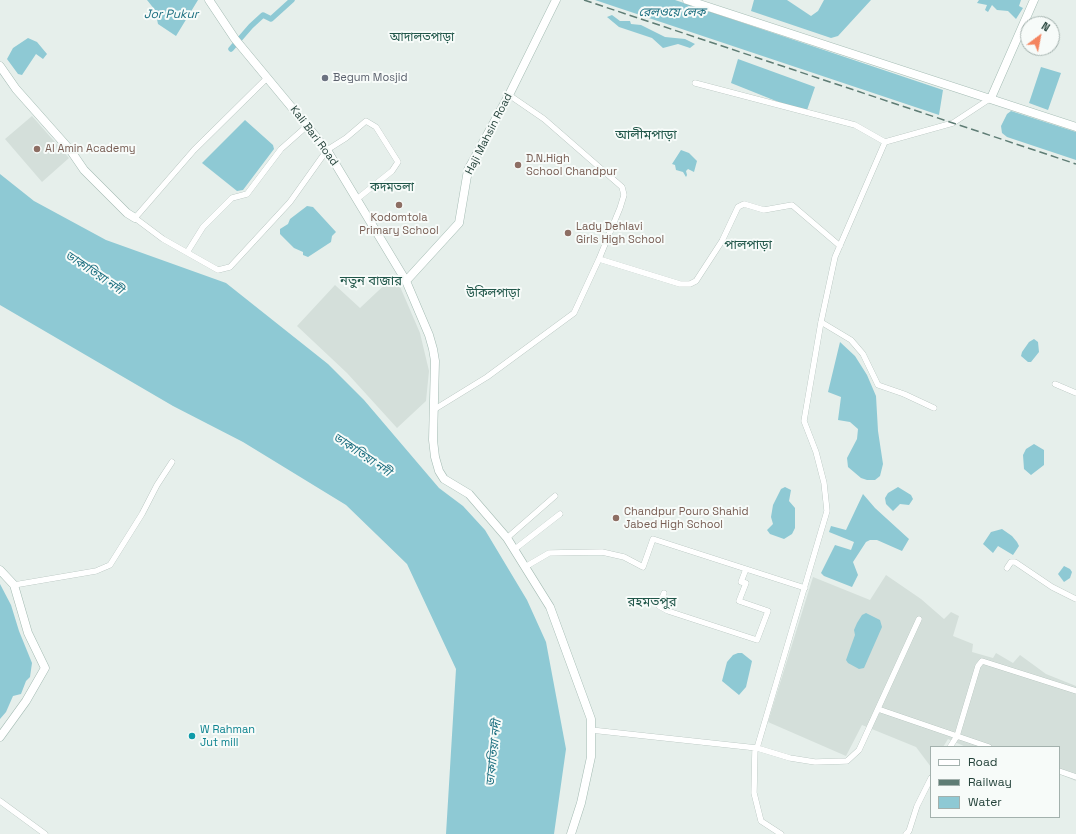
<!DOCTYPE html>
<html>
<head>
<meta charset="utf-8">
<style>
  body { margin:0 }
  #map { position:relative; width:1076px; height:834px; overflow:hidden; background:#e6efeb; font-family:"Space Grotesk",sans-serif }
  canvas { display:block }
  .legend { position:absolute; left:930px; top:746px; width:130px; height:72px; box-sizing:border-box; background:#f7fbf9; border:1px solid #a3b1ad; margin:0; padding:5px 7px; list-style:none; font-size:12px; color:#24423a }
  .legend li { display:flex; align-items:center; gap:8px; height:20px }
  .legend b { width:20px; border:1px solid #a3b1ad }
  .north { position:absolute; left:1020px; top:16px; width:40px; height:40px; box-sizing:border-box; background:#f7fbf9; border:1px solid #a3b1ad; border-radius:50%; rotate:32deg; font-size:11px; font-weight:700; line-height:16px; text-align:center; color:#24423a }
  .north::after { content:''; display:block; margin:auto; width:14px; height:18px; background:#f4845f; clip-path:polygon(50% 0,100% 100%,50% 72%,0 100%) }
</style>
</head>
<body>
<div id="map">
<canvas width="1076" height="834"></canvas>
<ul class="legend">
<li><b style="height:5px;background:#fff"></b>Road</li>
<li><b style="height:5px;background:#5f7d75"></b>Railway</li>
<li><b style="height:11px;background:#8ec9d4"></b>Water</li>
</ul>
<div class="north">N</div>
</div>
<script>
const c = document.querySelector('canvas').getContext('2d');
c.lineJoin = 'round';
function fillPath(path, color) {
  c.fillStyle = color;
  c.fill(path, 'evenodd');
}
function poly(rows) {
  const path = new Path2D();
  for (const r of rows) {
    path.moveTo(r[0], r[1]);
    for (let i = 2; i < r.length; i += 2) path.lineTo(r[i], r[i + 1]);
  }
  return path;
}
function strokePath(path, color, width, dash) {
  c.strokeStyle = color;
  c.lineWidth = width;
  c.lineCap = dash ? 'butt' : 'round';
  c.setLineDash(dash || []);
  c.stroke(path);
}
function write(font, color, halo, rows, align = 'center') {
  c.font = font + ' "Space Grotesk","Noto Sans Bengali",sans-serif';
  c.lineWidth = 4;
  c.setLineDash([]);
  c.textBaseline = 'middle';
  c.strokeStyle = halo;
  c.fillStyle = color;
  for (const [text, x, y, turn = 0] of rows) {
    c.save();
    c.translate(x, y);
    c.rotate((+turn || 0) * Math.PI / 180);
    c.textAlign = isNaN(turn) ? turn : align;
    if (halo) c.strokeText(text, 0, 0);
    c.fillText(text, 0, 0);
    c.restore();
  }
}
const built = poly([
  [32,116,69,158,42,182,5,139],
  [395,275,420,333,429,371,426,401,397,428,347,373,297,326,335,285,360,308],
  [886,575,921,599,944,619,951,612,959,616,953,636,973,644,972,652,993,658,996,653,1013,663,1020,655,1046,674,1076,686,1076,781,1059,774,1059,747,966,747,948,739,943,747,931,747,931,767,916,747,862,725,846,756,768,722,813,577,870,600]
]);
const water = poly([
  [147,0,198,0,176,36,158,24,155,10],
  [595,0,675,0,943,90,939,115],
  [754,0,787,0,811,16,818,11,824,0,871,0,838,36,831,38,751,11],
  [979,0,1021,0,1019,6,1023,8,1016,19,1008,11,997,10,992,5,988,12,985,10,987,5,977,3],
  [612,15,620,21,630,21,631,24,641,25,665,37,685,39,695,44,690,48,678,44,663,48,652,38,619,27,607,17],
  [28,38,37,42,47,54,43,59,36,54,22,75,18,74,7,59,13,48],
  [738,59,815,87,806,113,731,83],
  [1041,67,1061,73,1048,110,1029,103],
  [1011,111,1076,132,1076,160,1007,137,1002,133,1001,126,1007,114],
  [245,120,273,145,274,149,243,190,237,191,202,163],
  [681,150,689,153,697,161,694,172,688,169,686,171,687,175,686,177,683,172,676,170,675,165,672,164],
  [0,174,34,201,106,240,226,283,328,364,364,400,439,488,463,506,485,530,527,600,546,642,566,749,554,834,446,834,456,669,407,564,346,505,243,442,173,406,0,305],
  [307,206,313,207,336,232,332,236,331,242,308,257,303,255,303,252,294,248,280,234,280,229,288,224,290,219],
  [1034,339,1038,342,1039,352,1031,362,1028,362,1021,356,1022,352,1029,342],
  [840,342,855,356,867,375,876,396,878,431,883,464,880,476,875,480,867,480,861,478,848,467,847,458,857,439,858,429,850,422,838,420,841,397,828,392],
  [1034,444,1044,450,1044,465,1031,475,1024,469,1023,455,1026,449],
  [785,487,791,490,789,501,795,508,795,528,792,534,784,539,770,534,767,530,773,524,771,517,773,505,781,489],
  [898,487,911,495,913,499,909,505,900,504,893,511,886,504,885,498,888,493],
  [863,494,875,508,909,539,902,551,877,540,870,540,866,542,853,562,858,575,852,587,824,576,821,573,835,545,851,550,854,542,829,532,831,526,846,530],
  [1002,529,1012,536,1017,542,1019,546,1013,555,998,546,993,553,983,544,991,532],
  [1064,566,1070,569,1072,572,1070,578,1064,582,1058,574],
  [0,584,11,605,19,631,32,663,30,677,26,681,21,694,13,696,6,712,0,719],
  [866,613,880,620,882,627,864,668,859,669,848,663,846,660,855,635,854,630,857,623,862,615],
  [738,653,742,653,752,661,746,687,739,695,722,681,727,662,733,655]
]);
const canal = poly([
  [231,49,251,26,263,15,271,19,292,0]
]);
const street = poly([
  [267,78,194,150,135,218,163,239,218,270,230,267,290,202,327,150,346,138,366,121,376,127,398,162,392,171,357,199],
  [695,83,855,125,885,142],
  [509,95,544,119,622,187,624,195,620,208,599,259],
  [188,251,203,227,232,198,247,194,281,149,307,126],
  [821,322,851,340,863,354,878,385,904,394,934,408],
  [1055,384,1076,393],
  [435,409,487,377,574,313,599,259,680,284,690,284,696,281,722,241,738,207,744,204,764,210,792,205,840,246],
  [507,538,555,496],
  [515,549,560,514],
  [525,567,549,553,602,552,624,557,643,567,653,539,805,588],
  [1007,568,1011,562,1015,562,1052,587,1076,599],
  [14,585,96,571,110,565,142,514,157,485,172,462],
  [664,593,659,606,668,611,757,640,768,611,739,601,746,583,741,582,746,569],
  [878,709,989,747],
  [591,730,757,748,790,758,815,762,847,761,859,750,919,619],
  [950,747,957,736,978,666,982,661,1076,691],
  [755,748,754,793,761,821,781,834],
  [757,748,827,511,824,483,816,452,804,421,821,322,835,257,885,142,953,123,991,98],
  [1059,771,1076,777],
  [0,801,45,834],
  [906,834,909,831,917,806,931,778]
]);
const secondary = poly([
  [209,0,235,39,327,150,406,281,429,335,433,349,435,361,433,440,435,457,439,471,444,479,469,494,507,538,550,607,591,719,591,757,581,803,571,834],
  [687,0,1076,127],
  [0,66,16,89,71,151,84,170,127,213,135,218],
  [991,98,1034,0],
  [406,281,459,223,468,170,509,95,556,0],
  [0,570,14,585,28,633,45,668,26,701,0,737]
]);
const rail = poly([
  [584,0,1076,164]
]);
const markers = [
  [325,78,4,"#6b7280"],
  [37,149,4,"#8d6e63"],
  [518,165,4,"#8d6e63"],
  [399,205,4,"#8d6e63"],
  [568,233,4,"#8d6e63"],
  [616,518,4,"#8d6e63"],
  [192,736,4,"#0f9aa8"]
];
const worshipNames = [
  ["Begum Mosjid",333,78]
];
const streetNames = [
  ["Haji Mahsin Road",489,134,-63],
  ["Kali Bari Road",314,136,53]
];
const educationNames = [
  ["Al Amin Academy",45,149],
  ["D.N.High",526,159],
  ["School Chandpur",526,172],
  ["Kodomtola",399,218,"center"],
  ["Primary School",399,231,"center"],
  ["Lady Dehlavi",576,227],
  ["Girls High School",576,240],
  ["Chandpur Pouro Shahid",624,512],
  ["Jabed High School",624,525]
];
const cultureNames = [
  ["W Rahman",200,730],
  ["Jut mill",200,743]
];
const waterNames = [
  ["রেলওয়ে লেক",672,13],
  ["Jor Pukur",171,15],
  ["ডাকাতিয়া নদী",94,273,34],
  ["ডাকাতিয়া নদী",362,455,34],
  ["ডাকাতিয়া নদী",494,753,-84]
];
const neighbourhoodNames = [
  ["আদালতপাড়া",422,38],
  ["কদমতলা",392,188],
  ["উকিলপাড়া",493,294]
];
const quarterNames = [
  ["আলীমপাড়া",646,135],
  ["পালপাড়া",748,245],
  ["নতুন বাজার",371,281],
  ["রহমতপুর",652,602]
];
fillPath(built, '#d4dfda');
fillPath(water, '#8ec9d4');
strokePath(canal, '#8ec9d4', 5.5);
strokePath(street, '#a8b8b2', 6);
strokePath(secondary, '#a4bbb3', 9);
strokePath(street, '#fff', 5.5);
strokePath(secondary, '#fff', 8);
strokePath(rail, '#5f7d75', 1.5, [8, 4]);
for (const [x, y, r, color] of markers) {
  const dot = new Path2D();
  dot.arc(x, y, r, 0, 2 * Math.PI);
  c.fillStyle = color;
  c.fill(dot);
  strokePath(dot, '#f7fbf9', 1.5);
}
write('11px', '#5b616d', '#f7fbf9', worshipNames, 'left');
write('11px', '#24423a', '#f7fbf9', streetNames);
write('11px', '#785e54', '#f7fbf9', educationNames, 'left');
write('11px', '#0d838f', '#f7fbf9', cultureNames, 'left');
write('italic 12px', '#1c6f80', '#f7fbf9', waterNames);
write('12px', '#1f5548', '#f7fbf9', neighbourhoodNames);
write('13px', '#1f5548', '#f7fbf9', quarterNames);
</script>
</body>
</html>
